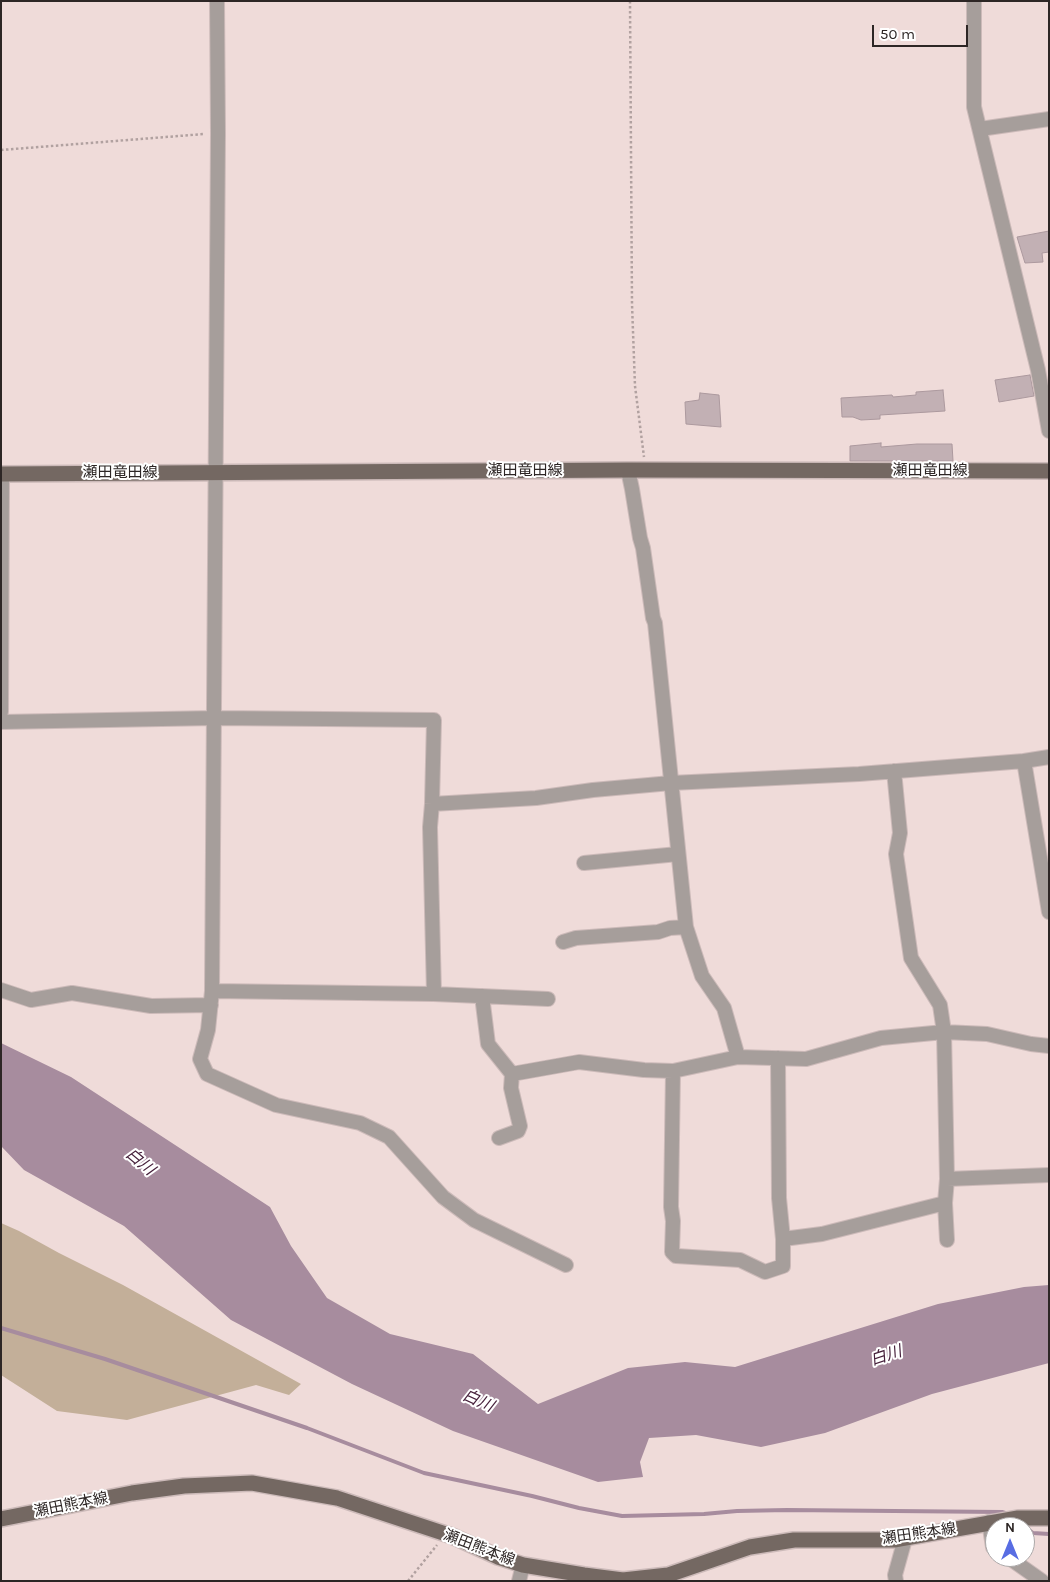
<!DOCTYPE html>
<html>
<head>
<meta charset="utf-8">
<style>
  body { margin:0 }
  #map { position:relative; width:1050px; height:1582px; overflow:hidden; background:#efdbd9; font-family:Karla,sans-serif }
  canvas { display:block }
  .frame { position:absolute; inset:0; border:2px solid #2d2625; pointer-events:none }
  .north { position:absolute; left:985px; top:1517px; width:50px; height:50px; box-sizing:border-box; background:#fff; border:1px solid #aba8a8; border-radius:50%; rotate:0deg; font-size:14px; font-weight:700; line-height:20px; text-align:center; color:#2d2625 }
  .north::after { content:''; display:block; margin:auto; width:18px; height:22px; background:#586de3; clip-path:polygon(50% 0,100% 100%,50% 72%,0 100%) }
  .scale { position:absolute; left:872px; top:25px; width:96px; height:22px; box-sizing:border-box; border:2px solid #2d2625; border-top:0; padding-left:6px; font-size:15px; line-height:18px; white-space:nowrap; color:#2d2625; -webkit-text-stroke:4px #fff; paint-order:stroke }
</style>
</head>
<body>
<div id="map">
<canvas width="1050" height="1582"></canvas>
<div class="frame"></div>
<div class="north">N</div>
<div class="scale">50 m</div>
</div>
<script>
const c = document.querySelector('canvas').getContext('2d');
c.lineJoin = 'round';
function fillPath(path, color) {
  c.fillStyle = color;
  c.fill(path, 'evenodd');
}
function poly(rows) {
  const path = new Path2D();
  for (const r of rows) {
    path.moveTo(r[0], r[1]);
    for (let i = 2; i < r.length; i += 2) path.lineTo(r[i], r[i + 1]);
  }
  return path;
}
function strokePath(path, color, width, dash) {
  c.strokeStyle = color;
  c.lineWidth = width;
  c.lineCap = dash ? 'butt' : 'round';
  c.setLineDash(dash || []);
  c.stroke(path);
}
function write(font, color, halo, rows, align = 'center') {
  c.font = font + ' Karla,"Noto Sans JP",sans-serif';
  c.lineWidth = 4;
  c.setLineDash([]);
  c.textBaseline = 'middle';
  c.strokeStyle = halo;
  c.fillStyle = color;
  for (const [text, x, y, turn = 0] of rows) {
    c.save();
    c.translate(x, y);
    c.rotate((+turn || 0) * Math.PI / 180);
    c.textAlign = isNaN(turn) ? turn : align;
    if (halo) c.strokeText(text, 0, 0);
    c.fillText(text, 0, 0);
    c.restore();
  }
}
const green = poly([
  [1,1223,19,1231,59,1253,123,1285,301,1384,289,1395,256,1385,127,1420,57,1411,1,1375]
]);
const water = poly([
  [1,1043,71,1077,270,1207,291,1246,327,1298,390,1334,473,1354,538,1404,628,1368,685,1362,735,1367,938,1304,1024,1287,1049,1285,1049,1363,932,1394,825,1433,761,1447,696,1435,649,1438,640,1462,643,1477,598,1482,453,1431,352,1384,231,1320,124,1226,24,1170,1,1146]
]);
const stream = poly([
  [1,1328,105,1359,307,1428,424,1473,532,1496,579,1508,622,1516,704,1514,737,1511,787,1510,1002,1512,1008,1514],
  [1021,1524,1033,1533,1049,1534]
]);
const building = poly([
  [1049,231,1049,252,1042,253,1043,262,1025,263,1017,237,1049,231],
  [1030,375,1034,396,999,402,995,380,1030,375],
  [943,390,945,411,880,415,880,419,861,420,853,417,842,417,841,398,892,395,893,397,916,395,916,392,943,390],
  [700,393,719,395,721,427,686,424,685,402,699,400,700,393],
  [881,443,881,447,917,444,952,444,953,461,850,461,850,446,881,443]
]);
const path = poly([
  [630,1,632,304,635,386,644,457],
  [1,150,204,134],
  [408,1581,437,1545]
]);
const minor = poly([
  [217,1,218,133,212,991,434,994,548,999],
  [974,1,974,107,1038,370,1049,431],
  [980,129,1049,119],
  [628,470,632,489,640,538,643,548,653,618,655,623,686,927,702,976,724,1008,738,1057],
  [1,712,2,475],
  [1,722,215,718,434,720,432,804,430,827,434,994],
  [1024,761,1049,912],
  [894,771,900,833,896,854,911,958,940,1005,944,1032,947,1179],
  [432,804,536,798,593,790,671,783,859,774,1024,761,1049,757],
  [584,863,678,854],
  [563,942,576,938,658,932,670,928,686,927],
  [1,990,31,1000,72,993,151,1006,211,1005],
  [212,991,208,1030,200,1059,207,1074,276,1105,360,1123,389,1137,443,1197,474,1220,566,1265],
  [482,996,488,1044,512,1074,579,1062,644,1070,673,1071,738,1057,806,1059,881,1038,944,1032,987,1034,1031,1044,1049,1046],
  [778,1058,779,1198,783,1239,822,1234,945,1203,947,1179,1049,1175],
  [673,1071,671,1207,673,1221,672,1252,676,1256,740,1260,765,1272,783,1266,783,1239],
  [499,1138,518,1131,520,1126,511,1088,512,1074],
  [945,1203,947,1240],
  [989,1522,993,1547,995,1548],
  [1008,1557,1042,1581],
  [519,1581,523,1565],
  [896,1581,895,1575,905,1539]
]);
const major = poly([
  [1,474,628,470,1049,471],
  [1,1519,132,1493,184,1486,252,1483,337,1498,452,1536,498,1557,523,1565,584,1575,623,1580,668,1575,750,1547,794,1540,894,1540,1018,1518,1049,1518]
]);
const streetNames = [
  ["瀬田竜田線",525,471],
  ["瀬田竜田線",930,471],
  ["瀬田竜田線",120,473],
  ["瀬田熊本線",71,1505,-11],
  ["瀬田熊本線",919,1534,-8],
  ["瀬田熊本線",479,1548,21]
];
const waterNames = [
  ["白川",140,1162,40],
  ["白川",886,1356,-18],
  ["白川",478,1401,24]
];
fillPath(green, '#c3af99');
fillPath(water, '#a78c9e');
strokePath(stream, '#a78c9e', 4);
fillPath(building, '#c2b0b4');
strokePath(building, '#ac999e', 1);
strokePath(minor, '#ccbab9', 16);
strokePath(major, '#ccbab9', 18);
strokePath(path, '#b1a1a0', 2.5, [2.5, 2.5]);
strokePath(minor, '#a69e9b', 14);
strokePath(major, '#746862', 15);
write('15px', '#2d2625', '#fff', streetNames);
write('italic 16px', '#46203b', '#fff', waterNames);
</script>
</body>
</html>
